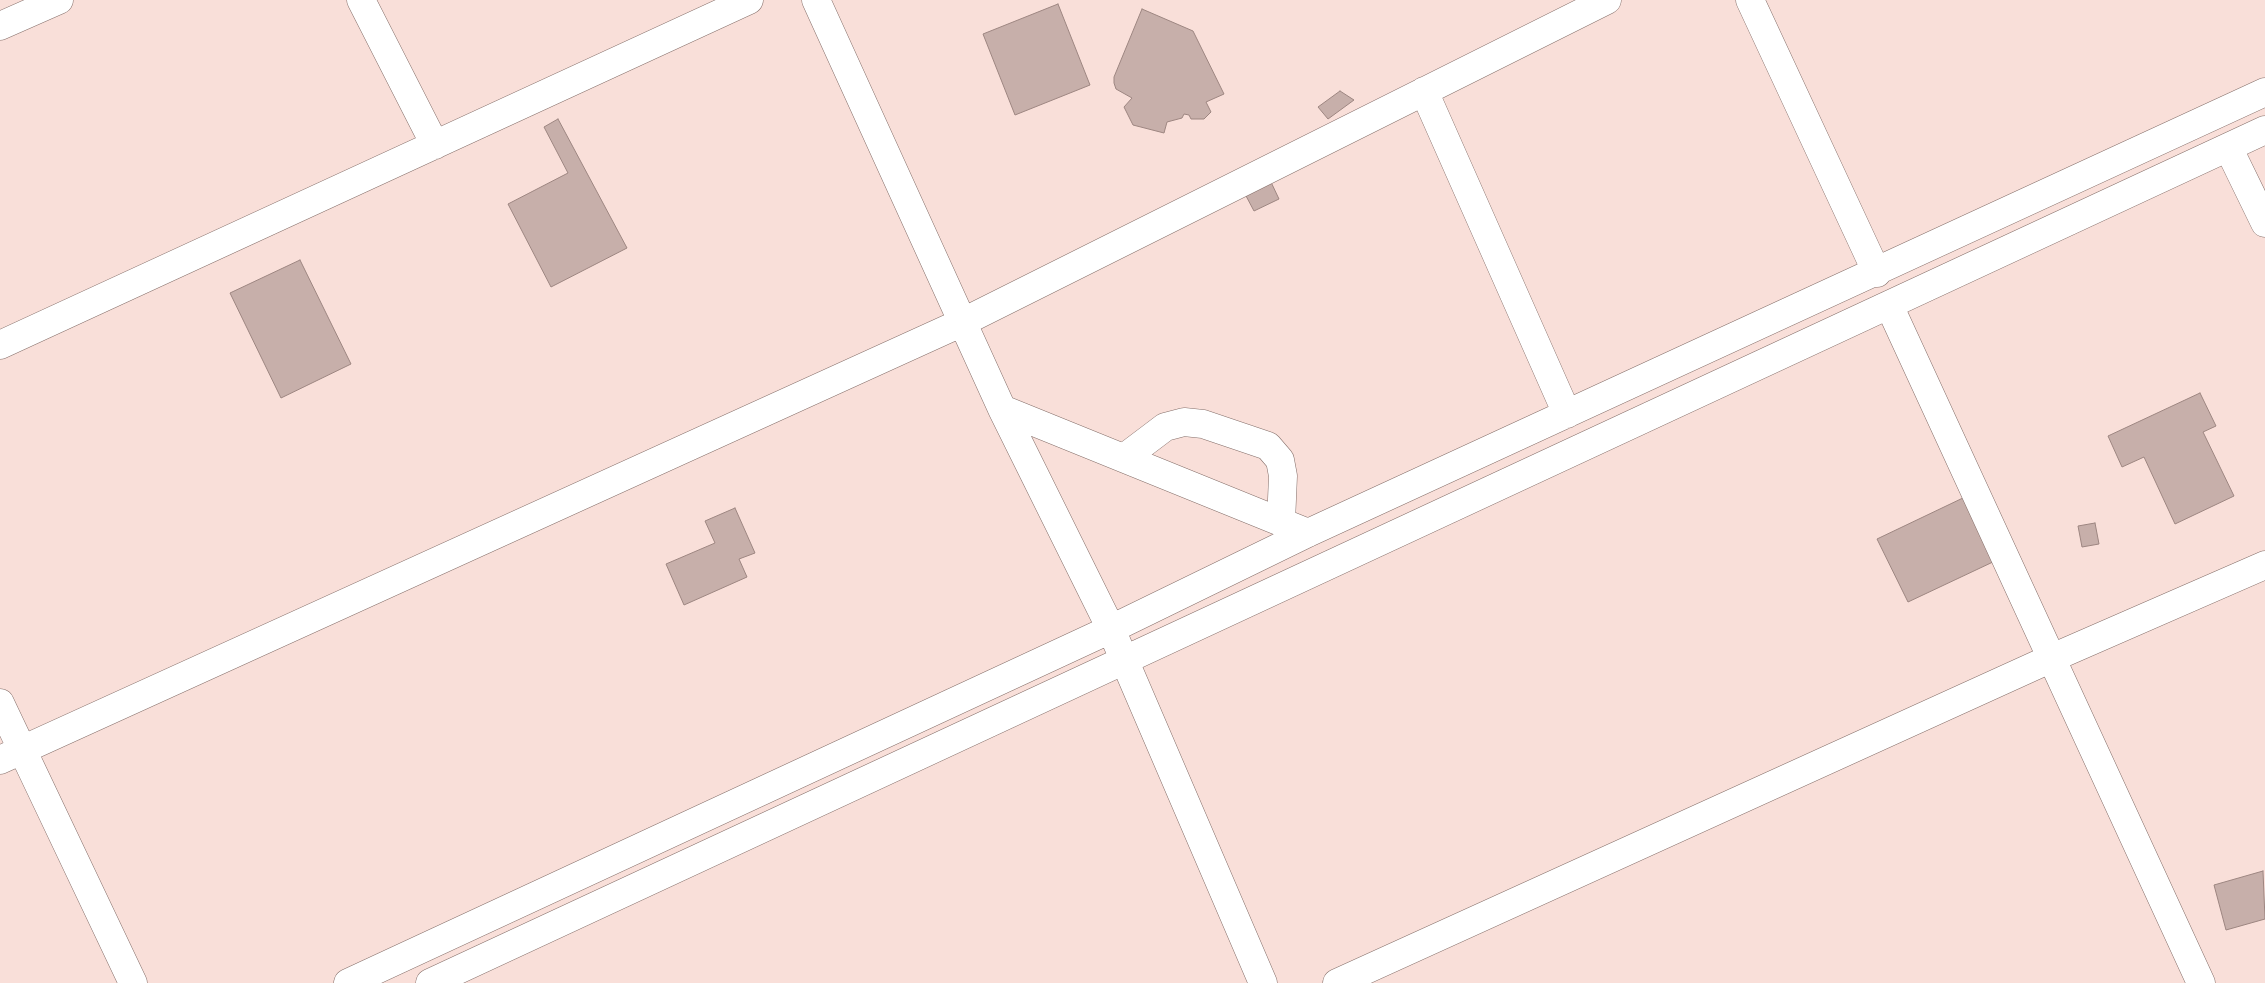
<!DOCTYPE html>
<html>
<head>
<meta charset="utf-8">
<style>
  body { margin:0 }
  canvas { display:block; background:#f9dfd9 }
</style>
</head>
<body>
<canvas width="2265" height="983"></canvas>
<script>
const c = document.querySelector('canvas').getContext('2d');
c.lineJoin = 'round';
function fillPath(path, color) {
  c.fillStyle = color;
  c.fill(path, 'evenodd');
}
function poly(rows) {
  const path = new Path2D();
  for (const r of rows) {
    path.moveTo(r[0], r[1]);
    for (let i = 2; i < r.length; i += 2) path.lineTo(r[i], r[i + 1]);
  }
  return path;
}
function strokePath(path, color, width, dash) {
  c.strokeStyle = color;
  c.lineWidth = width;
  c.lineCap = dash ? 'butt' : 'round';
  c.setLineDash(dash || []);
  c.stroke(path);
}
const building = poly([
  [1058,4,1090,85,1015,115,983,34,1058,4],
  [1142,9,1193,31,1224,94,1206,102,1211,112,1204,119,1191,119,1189,115,1184,114,1182,118,1167,122,1164,133,1133,125,1124,107,1132,98,1116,89,1114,83,1114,77,1142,9],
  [1340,91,1354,100,1328,119,1318,107,1340,91],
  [558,119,627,248,551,287,508,204,568,173,544,127,558,119],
  [1270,180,1279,199,1254,211,1245,194,1270,180],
  [300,260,351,364,281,398,230,293,300,260],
  [2200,393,2216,426,2203,432,2234,496,2175,524,2144,457,2122,467,2108,436,2200,393],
  [1965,497,1995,561,1908,602,1877,539,1965,497],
  [735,508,755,553,739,559,747,577,684,605,666,564,715,543,705,521,735,508],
  [2095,523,2099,544,2082,547,2078,526,2095,523],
  [2263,871,2265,919,2226,930,2214,885,2263,871]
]);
const minor = poly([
  [361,0,435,145],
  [816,0,1002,409,1111,629,1263,983],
  [1750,0,1877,273],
  [0,26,59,0],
  [1424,91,1567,414],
  [2228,147,2265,223],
  [1889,305,2201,983],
  [0,345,749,0],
  [1002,409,1308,533],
  [1124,458,1165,427,1184,422,1203,424,1268,446,1280,460,1283,476,1281,522],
  [0,703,133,983],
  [0,760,963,322,1607,0],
  [348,983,1111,629,1308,533,2265,92],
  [430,983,2265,130],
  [1337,983,2052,658,2265,565]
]);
fillPath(building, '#c7afaa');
strokePath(building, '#9d8681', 1);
strokePath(minor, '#856f6a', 29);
strokePath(minor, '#fff', 28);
</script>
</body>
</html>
